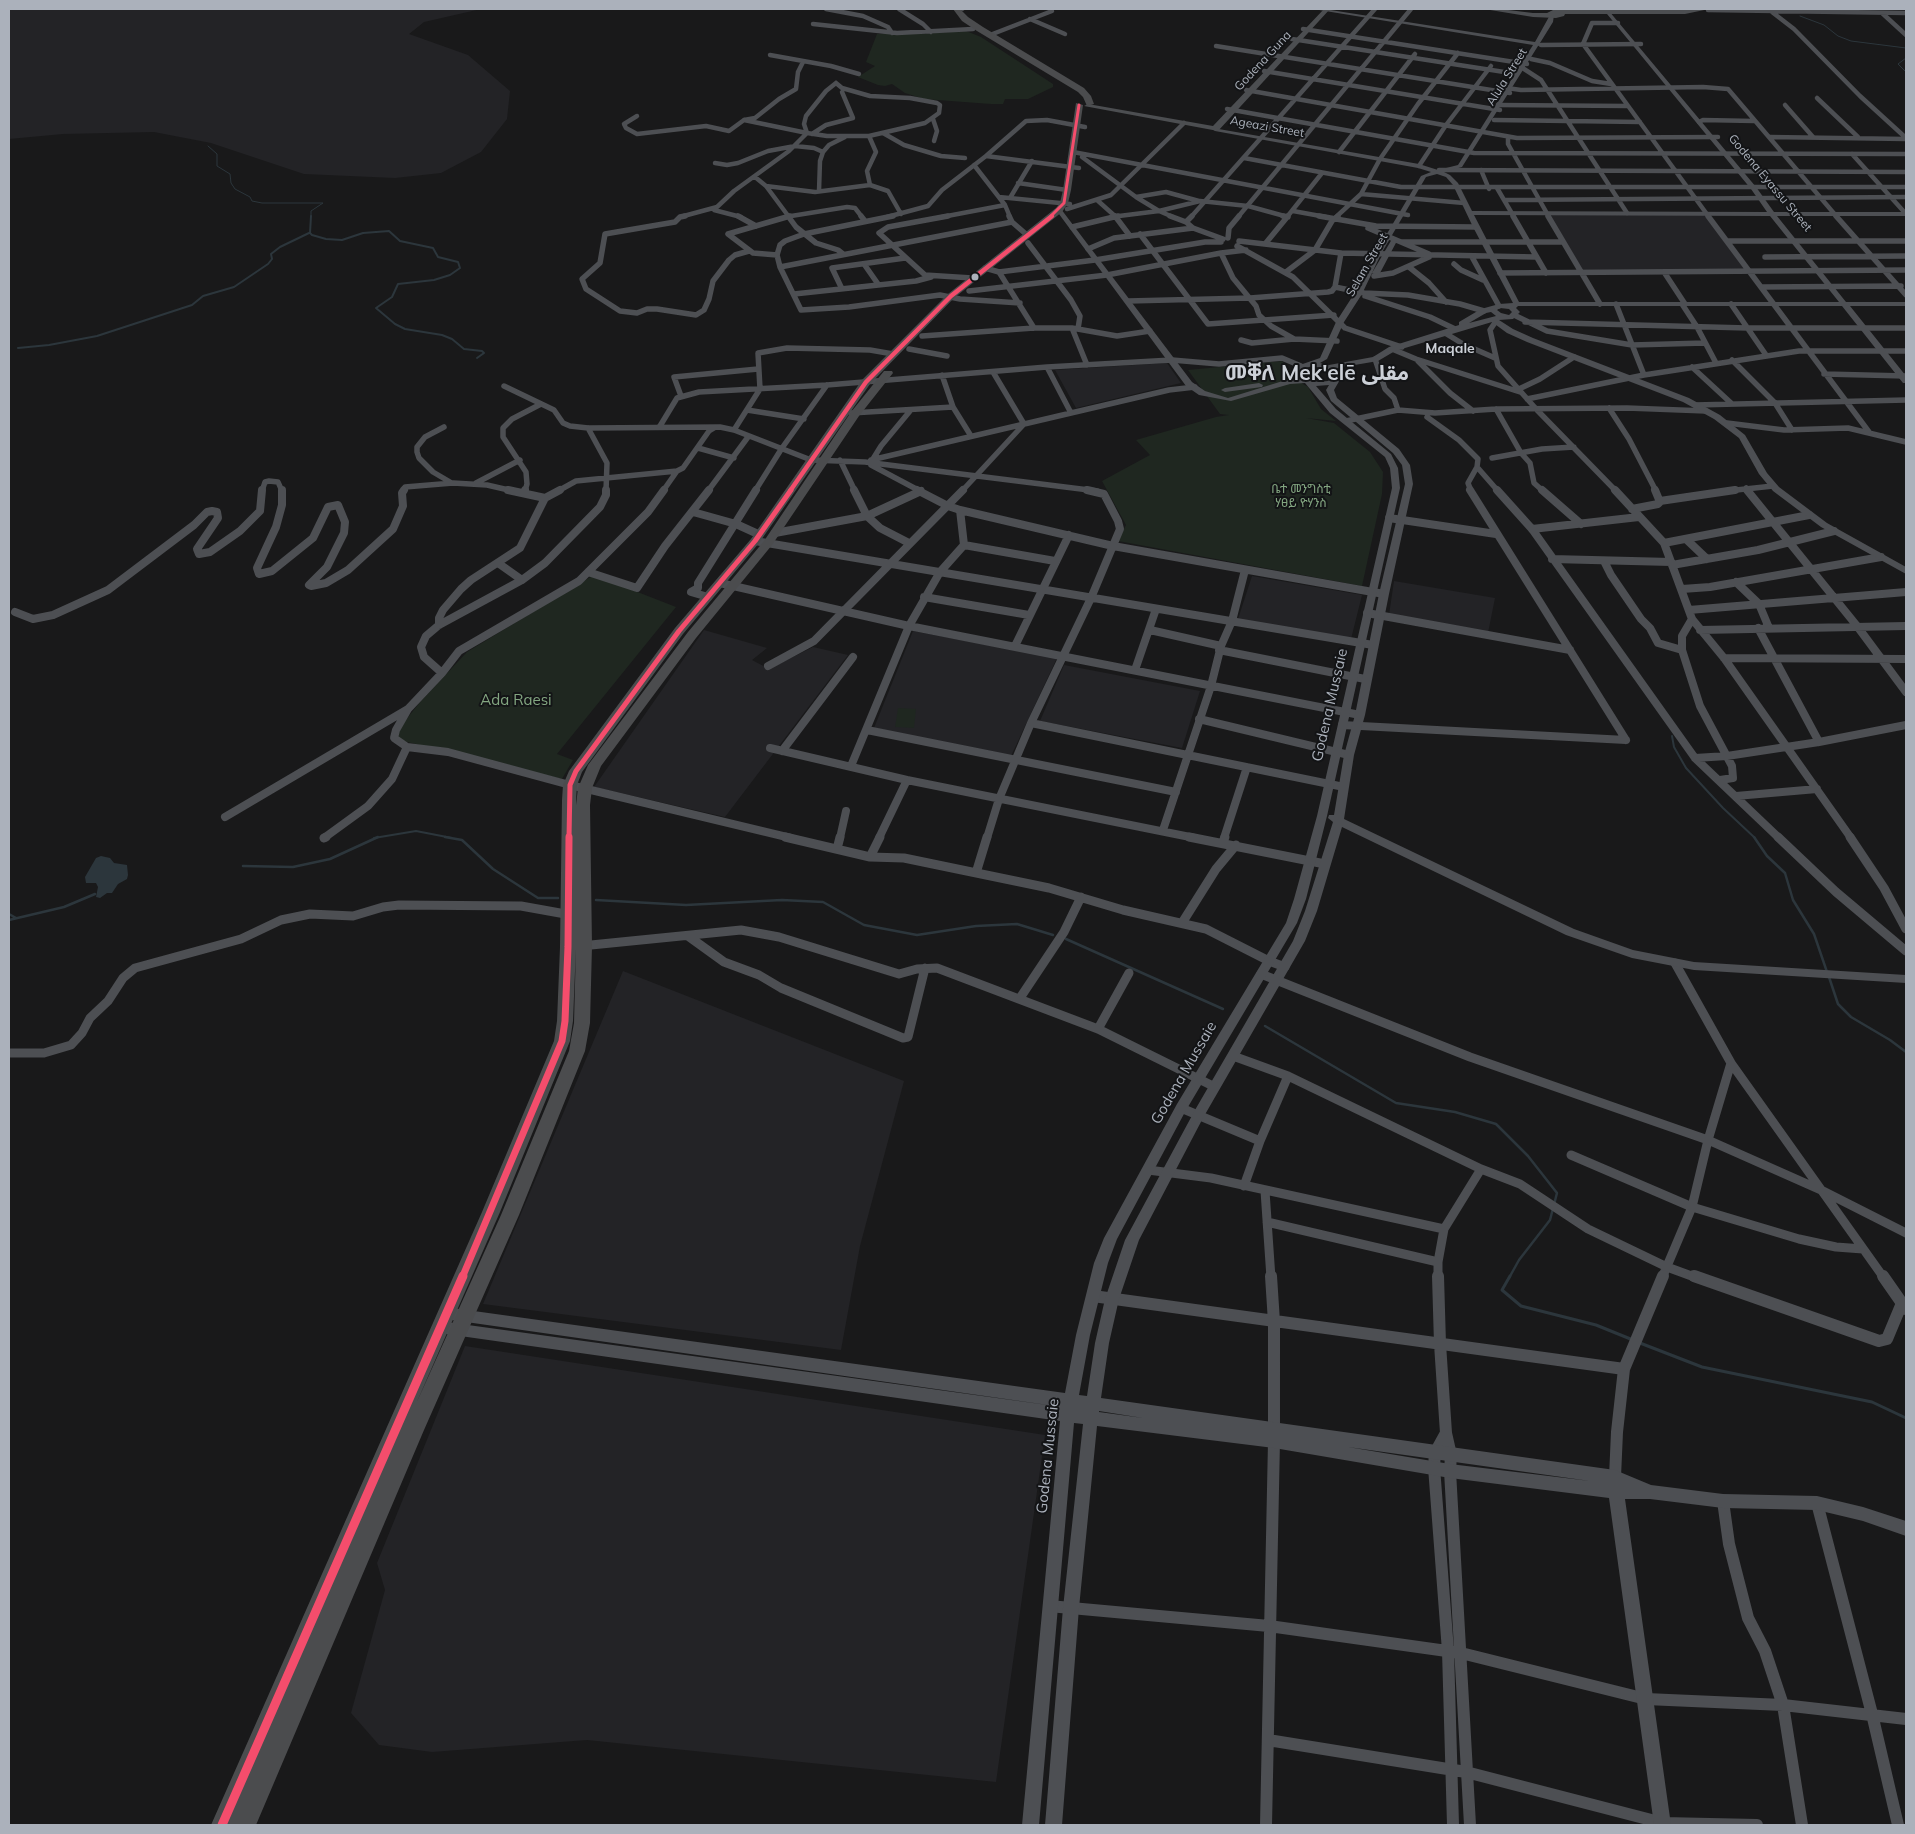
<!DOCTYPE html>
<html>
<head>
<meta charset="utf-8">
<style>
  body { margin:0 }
  #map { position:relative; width:1915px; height:1834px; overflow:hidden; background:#19191a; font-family:Mulish,sans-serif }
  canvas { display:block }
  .frame { position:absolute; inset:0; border:10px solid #abb1bb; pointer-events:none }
</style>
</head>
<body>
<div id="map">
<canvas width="1915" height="1834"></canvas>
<div class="frame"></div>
</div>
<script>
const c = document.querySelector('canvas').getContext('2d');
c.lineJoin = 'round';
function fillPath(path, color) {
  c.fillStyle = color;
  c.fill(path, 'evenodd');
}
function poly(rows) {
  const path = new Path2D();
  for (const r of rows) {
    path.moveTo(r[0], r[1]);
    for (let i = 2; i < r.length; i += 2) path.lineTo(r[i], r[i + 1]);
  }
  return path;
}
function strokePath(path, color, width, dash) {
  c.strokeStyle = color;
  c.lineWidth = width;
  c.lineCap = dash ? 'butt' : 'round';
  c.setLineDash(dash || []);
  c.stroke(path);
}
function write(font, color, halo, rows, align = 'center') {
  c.font = font + ' Mulish,"Noto Sans Arabic","Noto Sans Ethiopic",sans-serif';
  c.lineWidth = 4;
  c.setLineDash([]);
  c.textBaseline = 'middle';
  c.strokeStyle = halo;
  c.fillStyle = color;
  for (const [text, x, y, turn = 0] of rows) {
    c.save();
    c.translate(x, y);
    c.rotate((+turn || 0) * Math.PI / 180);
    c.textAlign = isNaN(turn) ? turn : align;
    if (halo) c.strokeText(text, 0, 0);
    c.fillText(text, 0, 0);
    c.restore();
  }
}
const built = poly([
  [9,9,481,9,424,22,409,34,468,55,510,91,507,119,481,152,441,173,395,178,304,174,211,143,154,132,63,134,9,139],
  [1705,214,1747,271,1582,271,1549,215],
  [1167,363,1181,383,1076,408,1055,370],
  [1252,576,1362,595,1351,639,1238,619],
  [1394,581,1495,598,1488,633,1389,615],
  [704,630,767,648,752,660,769,669,813,647,848,655,725,817,594,787],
  [913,631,1057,658,1011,756,874,728],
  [1064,665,1200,691,1182,748,1040,721],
  [623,971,904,1081,860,1246,841,1350,483,1304],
  [465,1346,1045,1435,996,1782,587,1740,432,1752,379,1745,351,1713,385,1590,377,1563]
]);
const green = poly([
  [966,31,981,37,1053,84,1053,87,1028,99,1005,99,1003,104,991,104,924,99,905,93,892,84,885,86,878,85,858,77,875,66,866,62,877,34,919,34],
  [1282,361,1292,373,1293,378,1308,387,1321,409,1336,421,1306,418,1334,423,1370,452,1383,472,1382,494,1362,586,1118,541,1126,525,1102,481,1150,455,1136,440,1216,417,1229,415,1220,414,1188,370],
  [594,575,676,607,557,754,573,760,562,779,399,740,397,731,421,701,467,652],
  [898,708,916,709,914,728,895,727]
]);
const water = poly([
  [101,856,110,858,114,863,127,865,128,875,127,879,118,884,112,893,107,893,100,898,96,897,98,887,96,883,86,883,85,877,96,858]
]);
const streamFar3 = poly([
  [1800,16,1824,25,1838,36,1851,41,1906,48],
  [1906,58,1898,64,1906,72],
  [208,146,217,154,217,166,230,174,231,183,235,189,250,197,252,201,262,203,323,203,311,211,311,217]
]);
const streamFar2 = poly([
  [311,216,310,233,312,235,326,239,342,240,363,233,389,231,400,241,433,248,438,257,458,262,460,268,450,275,434,280,398,284,392,297,376,308,395,324,405,329,442,335,452,339,464,349,482,351,484,353,477,358],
  [18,348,49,345,97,336,192,305,203,296,234,287,268,264,272,259,271,254,280,247,309,233],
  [1672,736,1674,747,1686,768,1723,808,1755,838],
  [374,838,416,831,452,838]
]);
const streamFar1 = poly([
  [445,837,462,840,493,869,538,898,558,898],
  [1754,837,1767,856,1785,873,1793,900,1814,934,1827,972],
  [243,866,293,867,330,859,378,837],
  [596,900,686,905,782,900,823,902,864,925,917,935,976,926,1017,924,1053,935],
  [9,914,16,918],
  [9,920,64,907,95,894],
  [1066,939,1223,1009],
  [1829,977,1838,1004,1851,1017,1890,1040,1906,1052],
  [1265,1026,1396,1103,1455,1112,1496,1124,1528,1156,1557,1193,1550,1220,1519,1260,1509,1278]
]);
const stream = poly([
  [1510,1276,1502,1290,1521,1306,1596,1325,1633,1340],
  [1640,1343,1702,1367,1872,1402,1906,1418]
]);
const minorFar4 = poly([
  [826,9,863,16,888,27,892,33],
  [899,9,923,24,931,32],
  [1708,10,1906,13],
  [1772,12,1794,29,1860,96,1906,138],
  [1882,13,1906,35],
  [1030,19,1065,34],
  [1618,23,1592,23,1583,44,1709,217],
  [813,24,897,33,973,29],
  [1303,29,1527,64],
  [990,35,1052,11],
  [1292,39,1517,74],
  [1541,45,1641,44],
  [1216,46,1510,93],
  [770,55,831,66,859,74],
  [1531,59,1550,63,1592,81,1611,84],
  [803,62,798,72,796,89,779,99,755,118,744,120,807,133],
  [1521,67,1541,80,1627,213],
  [1264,71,1500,110],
  [836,83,842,88,870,96,910,98,937,103,940,105,939,113,925,123,869,136,827,136,807,133,804,124,806,116,826,91,836,83],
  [1507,88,1521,90,1703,87,1728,89,1837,217],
  [1246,90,1517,138,1718,137],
  [1817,98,1858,137],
  [1498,105,1628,106],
  [1785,105,1813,137],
  [1227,109,1474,153,1906,154],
  [637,116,624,124,626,128,637,134,706,126,729,131,744,120],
  [933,119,937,131,934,141],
  [1494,120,1640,122],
  [1699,122,1703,120,1754,121],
  [883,133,904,145,941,156,965,158],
  [812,134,826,125,853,118,842,92],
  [869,136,876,152,867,171,870,185,888,191,901,214],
  [1508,137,1508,144,1549,217],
  [1770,137,1906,139],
  [1073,152,1408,215],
  [1339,152,1415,54],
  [1852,154,1906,214],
  [986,156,1079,168],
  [1082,157,1136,197,1159,211,1173,217],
  [1244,158,1401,187,1906,187],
  [715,163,727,165,738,163,768,151,795,146,814,148,823,152],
  [974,165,1005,205,1010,217],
  [1419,166,1446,125,1491,66],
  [1439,170,1906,172],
  [1481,170,1489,189],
  [755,177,766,186,789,217],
  [1018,183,1067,190],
  [766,186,815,192,870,185],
  [1497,188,1514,217],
  [819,191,820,161,823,152,829,145,845,137],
  [1361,194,1464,203],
  [999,197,1070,204],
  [1136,197,1166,192,1199,201],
  [1010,198,1032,161],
  [1097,200,1116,217],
  [1505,200,1906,197],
  [717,207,714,210,741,217],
  [1067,209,1111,195,1184,123],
  [1293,211,1326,217],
  [680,217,717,207,734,191,789,151,807,133],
  [785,217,847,207,855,208,862,217],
  [887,217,928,206,942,190,986,156,1026,121,1047,120,1085,127],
  [942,217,1005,205],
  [1111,217,1159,211,1200,201,1248,206,1288,217],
  [1191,217,1375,9],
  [1238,217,1411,9],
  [1287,217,1322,173],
  [1336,217,1361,194,1380,159,1418,104,1458,53]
]);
const minorFar3 = poly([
  [685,216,680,217,675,222,605,234,600,263,582,279,586,289,620,311,637,313,647,309,657,309,696,315,704,310,709,299,713,281,729,260,735,255,749,251],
  [738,216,756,226],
  [788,216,796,227,816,243,838,250,843,254],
  [861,216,865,221],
  [893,216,804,234,785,241,780,245,777,255,780,267,801,310,849,307,940,295,960,299,1020,303],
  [948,216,888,227,879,233,925,275,972,278],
  [1009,216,1012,222,1027,235],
  [1115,216,1130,236],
  [1170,216,1186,222,1193,228,1223,239],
  [1283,216,1288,217],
  [1319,216,1376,226,1476,227],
  [1513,216,1546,273],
  [1548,216,1600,304],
  [1708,216,1869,432],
  [1836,216,1906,295],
  [1186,222,1192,216],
  [1072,227,1118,216],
  [1368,228,1429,254],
  [1140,234,1208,324,1334,315],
  [1228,238,1229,228,1239,216],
  [1239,241,1341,253,1535,257],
  [1728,241,1906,241],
  [1402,242,1563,242],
  [1028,243,1071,300,1080,316,1078,329],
  [1265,244,1288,216],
  [1237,246,1293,277,1345,328,1402,347],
  [1088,249,1114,238,1193,228],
  [1246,250,1221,253,1233,278,1256,306,1259,315,1271,326,1294,339],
  [777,255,753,253,728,234,790,216],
  [1472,257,1499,306],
  [1765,257,1906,256],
  [864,264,878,284],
  [1454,264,1461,270,1483,280],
  [780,267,1012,222],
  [1409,267,1429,283,1446,302],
  [985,268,999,272,1095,260,1205,242,1221,242],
  [999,272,1034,328],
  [1286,272,1315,250,1332,221,1338,216],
  [1664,272,1685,304],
  [1500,273,1906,270],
  [1374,276,1393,273,1429,257],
  [1335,287,1364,293,1408,295,1460,304,1484,311],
  [1762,287,1901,286],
  [842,289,832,268,905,258],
  [969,291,1107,275,1221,253],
  [794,294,916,281,931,277],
  [1365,296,1430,317,1455,329],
  [1128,301,1250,298,1328,292,1332,291,1335,287,1341,253],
  [1616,304,1644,375],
  [1682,304,1697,327,1716,363],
  [1731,304,1766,355],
  [1514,315,1547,331,1632,345,1705,343],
  [1496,321,1490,330,1498,366,1537,410,1616,491],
  [1525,322,1747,328,1906,328],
  [1072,328,1087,365],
  [1445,333,1463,344,1495,358],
  [922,336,1034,328,1072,328,1117,336,1150,331],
  [1241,340,1252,343,1294,339,1337,341],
  [909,349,947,356],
  [1392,349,1416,359,1520,392],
  [1375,359,1385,389,1394,398,1398,410],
  [1732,360,1775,403,1792,430],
  [1418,361,1450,393,1473,411],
  [1047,367,1071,413],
  [1692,367,1731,403],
  [1824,374,1906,376],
  [942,375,953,407,971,436],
  [504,386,554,410,563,423,570,426,588,428,720,427,734,430,811,460,865,462,1097,491],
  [1519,389,1540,379,1574,357],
  [681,396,674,377,758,369],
  [1527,399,1644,375,1799,351,1906,351],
  [1695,405,1906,400],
  [1609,408,1629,439,1656,491],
  [1496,409,1521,453,1530,463,1534,483,1543,491],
  [747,410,804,419],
  [851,413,953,407],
  [1427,417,1459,440,1478,459,1477,467,1468,483,1471,491],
  [1346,421,1398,410,1435,413,1496,409,1627,408,1706,411],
  [1727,423,1784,430,1848,428,1906,442],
  [660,426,677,398,699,392,827,385,1047,367,1172,360,1219,364,1282,358,1301,366],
  [444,427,425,437,417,447,417,452,419,458,433,472,450,482],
  [588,428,607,463,606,491],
  [734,430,760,389,758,353,787,348,870,350,893,354],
  [698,448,734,458],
  [1492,458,1542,449,1574,447],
  [873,459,881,446,910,411],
  [840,460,855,491],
  [871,460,1169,390,1195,387],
  [871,465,920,491],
  [1477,467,1498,491],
  [476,483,520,460],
  [1746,488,1748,491],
  [262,491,265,482,269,481,278,482,282,491],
  [403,491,405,487,453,483,487,485,513,491],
  [525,491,527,484,526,472,503,437,503,428,512,419,541,404],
  [558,491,576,481,677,471],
  [663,491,677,471,683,468,709,431,714,428],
  [708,491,748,437],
  [755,491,782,448,827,385],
  [962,491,1024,424,993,372],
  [1727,491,1773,486]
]);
const minorFar2 = poly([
  [282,490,282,505,276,527,257,568,259,574,272,571,313,538,328,507,338,505,345,522,344,533,327,567,309,585,311,586,326,583,348,570,393,529,403,506,402,493,404,490],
  [508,490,545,498,560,490],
  [854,490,867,516,880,528,909,543],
  [917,490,948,506,960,510,1113,546,1384,594],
  [1470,490,1626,740],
  [1497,490,1532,529,1695,758,1779,838],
  [1542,490,1581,524],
  [1615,490,1664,543,1692,619,1724,658,1851,838],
  [1747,490,1857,626,1906,692],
  [524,493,525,490],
  [1660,501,1735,490],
  [1632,509,1658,504,1660,502,1655,490],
  [693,512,736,524,758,534],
  [1389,518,1496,534],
  [1532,529,1639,517],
  [775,533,867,516,921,491],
  [1687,540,1707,559],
  [755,541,1373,645],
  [1664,543,1809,515],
  [964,545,1055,561],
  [1552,559,1671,562],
  [1604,561,1611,575,1641,619,1650,628,1658,643,1682,650],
  [498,563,522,580],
  [1672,565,1758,550,1834,531],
  [588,572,637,588,665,546,709,490],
  [1736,582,1759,604,1769,628],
  [720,583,909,626,1360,715],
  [1682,589,1710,587,1881,557],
  [708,597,691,592,698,588,698,583,756,490],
  [924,597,1029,615],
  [1689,610,1906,592],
  [15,612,33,619,53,615,108,590,194,525,207,512,212,511,217,512,218,518,197,549,199,554,210,552,240,531,260,511,262,490],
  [1367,613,1570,650],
  [1692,619,1682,636,1682,650,1700,706,1732,766,1733,778,1720,780],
  [439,625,439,618,443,610,461,589,471,580,520,548,545,498],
  [1758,628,1819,742],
  [1150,630,1221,646],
  [1700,630,1906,626],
  [1015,646,1069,535],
  [1219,650,1365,679],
  [1724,658,1906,659],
  [768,666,814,641,963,490],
  [1135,670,1156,609],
  [442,673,424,657,421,647,426,636,439,625,522,580,545,563,600,507,606,495,606,490],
  [408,709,396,730,394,738,407,747,448,752,570,785,791,838],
  [1199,719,1349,755],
  [1031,723,1344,787],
  [1342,725,1626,740],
  [867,730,1176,792],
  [770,748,907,780,1195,838],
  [782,751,853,657],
  [1695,758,1727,756,1819,742,1906,725],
  [851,766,909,626,940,572,964,545,960,510],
  [1736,796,1817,789],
  [225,817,408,709,442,673,459,651,579,581,648,512,664,490],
  [1163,830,1211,686,1221,646,1232,621,1245,570],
  [324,838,368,806,392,779,407,747],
  [840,838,846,811],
  [879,838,907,780],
  [987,838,999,799,1031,723,1091,598,1120,529,1118,521,1104,494,1087,490],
  [1224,838,1247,767]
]);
const minorFar1 = poly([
  [785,837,870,857,904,858,1049,888,1123,910,1206,929,1269,961,1285,967],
  [1189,837,1325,864],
  [1778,837,1836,892,1906,951],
  [1850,837,1884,888,1906,929],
  [324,838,326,837],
  [1223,842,1225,837],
  [837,849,840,837],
  [870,857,880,837],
  [976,873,987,837],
  [1182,923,1216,869,1236,845],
  [688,936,724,962,759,975,781,988,903,1038,908,1037,925,968],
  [581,946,741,930,779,937,899,974,917,969,937,968,1098,1029,1215,1087],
  [1675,963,1731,1063,1884,1278],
  [1261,974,1470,1057,1708,1140,1823,1191,1906,1233],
  [1020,998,1064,932,1081,897],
  [1098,1029,1129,973],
  [9,1053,44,1053,71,1045,82,1033,90,1018,108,1001,123,978,135,968,241,939,281,920,310,914,353,916,383,907,399,905,521,906,571,915],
  [1233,1056,1288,1076,1481,1169,1520,1184,1588,1229,1667,1267,1697,1278],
  [1181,1108,1260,1141],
  [1571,1155,1692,1207,1799,1239,1836,1247,1863,1249],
  [1148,1170,1211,1178,1444,1229],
  [1244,1186,1260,1141,1288,1076],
  [1265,1191,1271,1278],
  [1267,1222,1438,1262],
  [1438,1278,1438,1262,1444,1229,1481,1169],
  [1662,1278,1692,1207,1708,1140,1731,1063]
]);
const minor = poly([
  [1438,1276,1440,1344,1446,1433,1451,1455,1450,1471,1470,1825],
  [1694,1276,1879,1341,1887,1339,1902,1303],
  [1883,1276,1906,1309],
  [1093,1296,1624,1369],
  [1446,1433,1435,1453,1434,1467,1448,1651,1453,1825],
  [1615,1477,1617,1432,1624,1369,1663,1276],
  [1723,1501,1729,1544,1748,1618,1765,1651,1783,1705,1802,1825],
  [1817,1503,1872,1714,1898,1825],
  [1049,1606,1269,1626,1461,1653,1646,1699,1783,1705,1906,1719],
  [1268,1740,1466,1772,1663,1823,1757,1825],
  [1266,1825,1274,1441,1274,1322,1271,1276]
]);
const tertiary = poly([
  [946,9,966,9,963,11,946,9],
  [1313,9,1324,9,1535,42,1550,15,1554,15,1553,22,1540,43,1544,45,1538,46,1462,167,1444,172,1450,175,1458,183,1472,211,1767,212,1751,189,1607,14,1609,11,1756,187,1774,212,1906,212,1906,216,1777,216,1846,302,1906,302,1906,306,1850,306,1906,376,1906,383,1903,383,1842,306,1518,306,1516,308,1520,312,1513,319,1499,320,1513,329,1533,338,1689,398,1720,415,1745,435,1767,473,1779,487,1827,523,1906,567,1906,574,1821,527,1773,491,1759,474,1739,438,1714,419,1683,402,1527,342,1507,333,1492,322,1395,351,1378,361,1337,368,1341,372,1341,378,1334,390,1337,398,1399,449,1410,465,1413,484,1389,594,1365,715,1354,755,1344,819,1574,929,1633,950,1694,962,1906,975,1906,983,1694,970,1632,958,1566,935,1342,827,1317,911,1305,941,1203,1118,1139,1240,1119,1299,1109,1343,1101,1398,1615,1470,1651,1485,1723,1494,1817,1496,1863,1507,1906,1521,1906,1536,1863,1521,1817,1510,1723,1508,1650,1499,1625,1499,1671,1825,1654,1825,1609,1498,1450,1478,1274,1448,1097,1426,1079,1608,1062,1825,1045,1825,1063,1608,1083,1424,1074,1423,1039,1825,1022,1825,1060,1421,439,1333,434,1331,432,1327,434,1323,439,1321,1062,1407,445,1319,440,1317,438,1313,440,1309,445,1307,1065,1393,1076,1335,1094,1263,1104,1238,1177,1104,1286,923,1294,899,1317,816,1392,488,1390,468,1385,457,1330,413,1305,383,1290,384,1231,401,1199,395,1186,386,1056,210,1061,209,1192,382,1205,391,1228,398,1286,380,1296,379,1292,374,1294,367,1320,358,1336,322,1354,294,1375,254,1421,176,1431,172,1418,168,1215,131,1212,129,1213,128,1419,164,1438,170,1458,165,1533,45,1313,9],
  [1437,174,1446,177,1453,185,1473,227,1513,303,1499,304,1481,309,1459,322,1459,325,1389,347,1373,357,1329,365,1320,363,1327,359,1344,322,1362,294,1381,254,1426,177,1437,174],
  [1474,215,1770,216,1839,302,1519,302,1474,215],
  [1500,308,1509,309,1512,312,1509,315,1501,313,1497,310,1500,308],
  [1491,312,1496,316,1469,323,1486,313,1491,312],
  [1312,366,1330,370,1333,373,1333,377,1328,381,1318,382,1302,376,1301,370,1312,366],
  [1329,385,1326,390,1331,401,1393,453,1402,465,1405,484,1379,594,1355,715,1344,755,1334,815,1329,815,1328,818,1333,822,1305,911,1293,941,1195,1110,1125,1240,1105,1299,1095,1343,1087,1396,1079,1395,1090,1335,1108,1263,1117,1239,1185,1112,1297,923,1306,899,1327,816,1400,488,1398,468,1391,454,1336,409,1316,386,1329,385],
  [1099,1411,1143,1418,1099,1412,1099,1411],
  [1348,1447,1590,1481,1450,1464,1348,1447],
  [1395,237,1398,239,1380,273,1374,274,1372,273,1392,239,1395,237],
  [1259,383,1263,385,1262,387,1225,392,1221,390,1225,388,1259,383]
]);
const secondary = poly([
  [1324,9,1330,9,1218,131,1084,106,1088,104,1213,126,1324,9],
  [1484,9,1500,9,1533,13,1547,13,1553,10,1709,9,1685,14,1565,14,1564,16,1556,18,1533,17,1484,9]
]);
const primary = poly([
  [953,9,960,9,968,17,983,27,1084,88,1091,96,1094,104,1087,106,1083,97,1078,92,977,31,962,21,953,9],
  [1076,103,1083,105,1071,190,1068,203,1062,212,954,298,870,384,759,543,683,634,582,772,577,785,576,800,576,947,573,1021,570,1041,500,1212,416,1404,501,1215,569,1051,574,1023,576,946,576,805,578,788,588,765,688,632,764,541,851,412,884,371,892,371,893,373,859,416,772,545,696,638,601,766,592,788,590,805,592,946,590,1023,585,1051,519,1215,424,1430,256,1825,211,1825,482,1212,554,1041,557,1021,560,947,562,800,563,785,569,771,675,628,751,539,862,380,948,294,1056,208,1060,203,1063,190,1076,103]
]);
const bus1Far4 = poly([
  [1050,217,1064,203,1079,105]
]);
const bus1Far3 = poly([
  [790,491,866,382,951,296,1052,216]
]);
const bus1Far2 = poly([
  [569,838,570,785,576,771,679,631,755,541,791,490]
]);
const bus1Far1 = poly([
  [462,1278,562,1041,565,1021,568,947,569,837]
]);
const bus1 = poly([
  [222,1825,463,1276]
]);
const markers = [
  [975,277,4.5,"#abb1bb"]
];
const farStreetnames = [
  ["Godena Guna",1263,61,-47],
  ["Alula Street",1507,77,-58],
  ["Ageazi Street",1267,127,10],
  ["Godena Eyassu Street",1770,183,50],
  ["Selam Street",1367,265,-60]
];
const farParknames = [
  ["ቤተ መንግስቲ",1301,489],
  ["ሃፀይ ዮሃንስ",1301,503]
];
const farNeighbourhoodnames = [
  ["Maqale",1450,349]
];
const parkNames = [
  ["Ada Raesi",516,700]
];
const streetNames = [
  ["Godena Mussaie",1330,705,-77],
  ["Godena Mussaie",1184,1073,-60],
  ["Godena Mussaie",1048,1456,-84]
];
const farTownnames = [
  ["መቐለ Mek'elē مقلى",1317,374]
];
fillPath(built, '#232326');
fillPath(green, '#1f2720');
fillPath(water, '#2c363c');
strokePath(streamFar3, '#2c363c', 1);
strokePath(streamFar2, '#2c363c', 2);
strokePath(streamFar1, '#2c363c', 2.5);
strokePath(stream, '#2c363c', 3);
strokePath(minorFar4, '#4d4f53', 4.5);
strokePath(minorFar3, '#4d4f53', 5.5);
strokePath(minorFar2, '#4d4f53', 8);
strokePath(minorFar1, '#4d4f53', 9);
strokePath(minor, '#4d4f53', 12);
fillPath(tertiary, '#4d4f53');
fillPath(secondary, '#4c4e51');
fillPath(primary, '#4b4c4e');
strokePath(bus1Far4, '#f44d6c', 3);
strokePath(bus1Far3, '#f44d6c', 4.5);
strokePath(bus1Far2, '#f44d6c', 5);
strokePath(bus1Far1, '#f44d6c', 7);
strokePath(bus1, '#f44d6c', 9);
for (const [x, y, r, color] of markers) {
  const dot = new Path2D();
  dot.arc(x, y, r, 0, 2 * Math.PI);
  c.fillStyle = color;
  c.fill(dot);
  strokePath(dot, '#131416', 2);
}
write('12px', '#abb1bb', '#131416', farStreetnames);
write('12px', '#83a681', '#131416', farParknames);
write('bold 14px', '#ccd0d7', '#131416', farNeighbourhoodnames);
write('15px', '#83a681', '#131416', parkNames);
write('15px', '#abb1bb', '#131416', streetNames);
write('bold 21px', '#ccd0d7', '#131416', farTownnames);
</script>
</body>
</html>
